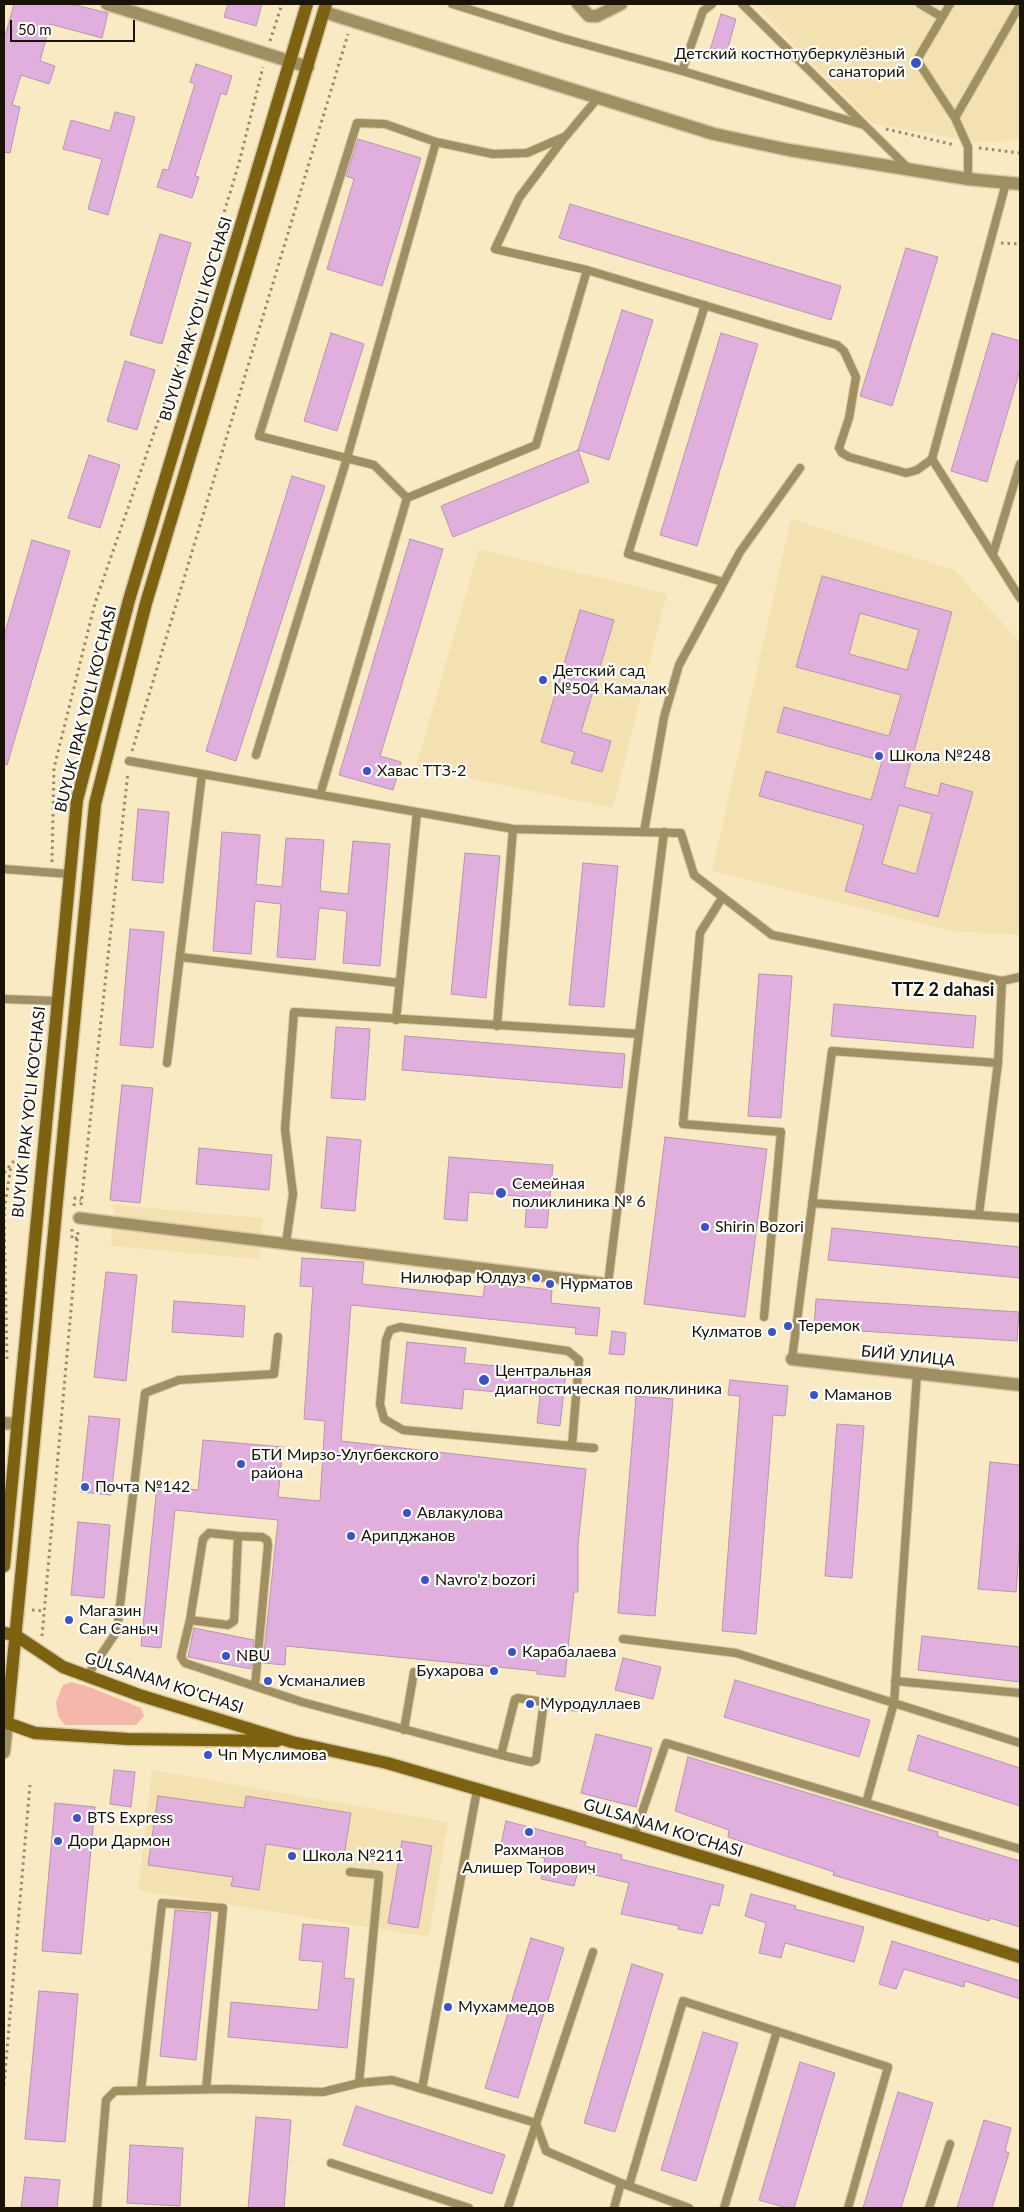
<!DOCTYPE html>
<html>
<head>
<meta charset="utf-8">
<style>
  body { margin:0 }
  #map { position:relative; width:1024px; height:2212px; overflow:hidden; background:#faeac3; font-family:Lato,sans-serif }
  canvas { display:block }
  .frame { position:absolute; inset:0; border:5px solid #181305; pointer-events:none }
  .scale { position:absolute; left:10px; top:20px; width:125px; height:22px; box-sizing:border-box; border:2px solid #181305; border-top:0; padding-left:6px; font-size:15px; line-height:18px; white-space:nowrap; color:#181305; -webkit-text-stroke:4px #fff; paint-order:stroke }
</style>
</head>
<body>
<div id="map">
<canvas width="1024" height="2212"></canvas>
<div class="frame"></div>
<div class="scale">50 m</div>
</div>
<script>
const c = document.querySelector('canvas').getContext('2d');
c.lineJoin = 'round';
function fillPath(path, color) {
  c.fillStyle = color;
  c.fill(path, 'evenodd');
}
function poly(rows) {
  const path = new Path2D();
  for (const r of rows) {
    path.moveTo(r[0], r[1]);
    for (let i = 2; i < r.length; i += 2) path.lineTo(r[i], r[i + 1]);
  }
  return path;
}
function strokePath(path, color, width, dash) {
  c.strokeStyle = color;
  c.lineWidth = width;
  c.lineCap = dash ? 'butt' : 'round';
  c.setLineDash(dash || []);
  c.stroke(path);
}
function write(font, color, halo, rows, align = 'center') {
  c.font = font + ' Lato,sans-serif';
  c.lineWidth = 4.5;
  c.setLineDash([]);
  c.textBaseline = 'middle';
  c.strokeStyle = halo;
  c.fillStyle = color;
  for (const [text, x, y, turn = 0] of rows) {
    c.save();
    c.translate(x, y);
    c.rotate((+turn || 0) * Math.PI / 180);
    c.textAlign = isNaN(turn) ? turn : align;
    if (halo) c.strokeText(text, 0, 0);
    c.fillText(text, 0, 0);
    c.restore();
  }
}
const built = poly([
  [754,4,1020,4,1020,140,976,142,871,123],
  [791,519,954,570,1020,642,1020,935,951,931,712,871],
  [479,549,667,594,613,808,416,767],
  [114,1205,263,1218,259,1259,111,1246],
  [152,1770,448,1822,429,1937,138,1890]
]);
const green = poly([
  [72,1682,92,1688,141,1708,144,1716,136,1725,65,1725,58,1716,56,1702,63,1685]
]);
const building = poly([
  [14,4,71,4,108,13,102,38,50,24,40,61,55,66,49,84,21,75,12,105,20,107,10,153,4,152,4,33,6,33,14,4],
  [228,4,262,4,256,26,224,17,228,4],
  [721,14,736,19,726,55,710,50,721,14],
  [196,64,232,76,226,95,221,93,195,176,199,177,192,198,157,187,163,169,168,170,195,84,190,82,196,64],
  [115,112,135,117,108,215,88,209,102,159,63,149,71,120,110,131,115,112],
  [358,139,421,158,382,286,327,269,354,179,346,176,358,139],
  [570,204,841,286,831,320,559,238,570,204],
  [160,234,191,243,162,344,130,335,160,234],
  [906,248,938,257,892,406,860,396,906,248],
  [622,310,653,320,609,460,578,450,622,310],
  [331,333,364,344,337,431,304,421,331,333],
  [721,333,758,344,697,546,660,535,721,333],
  [992,333,1020,341,1020,370,987,482,951,471,992,333],
  [125,361,155,370,137,430,107,421,125,361],
  [578,450,589,482,453,537,441,506,578,450],
  [89,455,120,465,100,528,68,518,89,455],
  [292,476,325,486,236,761,206,751,292,476],
  [410,539,443,549,380,756,401,762,393,790,339,775,410,539],
  [32,540,70,551,7,765,4,764,4,636,32,540],
  [822,576,952,612,904,787,938,796,941,783,973,792,938,917,845,891,864,825,759,796,766,771,871,800,882,761,777,732,784,707,889,736,901,695,796,667,822,576],
  [860,613,919,630,907,670,849,654,860,613],
  [899,805,932,814,916,874,882,864,899,805],
  [580,610,614,620,581,732,611,741,602,772,571,763,575,752,541,742,580,610],
  [138,809,169,812,163,883,132,880,138,809],
  [222,832,260,835,256,884,282,887,286,838,324,840,320,891,348,894,353,841,390,844,380,966,343,963,347,911,319,908,315,960,277,957,281,904,255,901,251,954,213,951,222,832],
  [465,853,500,856,486,998,451,994,465,853],
  [583,863,618,866,604,1007,569,1005,583,863],
  [130,929,164,932,153,1048,120,1045,130,929],
  [759,974,792,976,781,1118,748,1116,759,974],
  [834,1004,976,1016,973,1048,831,1036,834,1004],
  [336,1027,370,1029,365,1100,331,1098,336,1027],
  [405,1036,625,1054,622,1088,402,1070,405,1036],
  [122,1085,153,1088,140,1203,110,1200,122,1085],
  [327,1137,361,1140,355,1211,321,1208,327,1137],
  [665,1137,767,1149,745,1317,644,1304,665,1137],
  [199,1148,272,1155,269,1190,196,1184,199,1148],
  [449,1157,553,1165,547,1228,525,1227,527,1197,469,1192,467,1221,444,1219,449,1157],
  [832,1228,1020,1247,1020,1278,828,1260,832,1228],
  [302,1258,364,1262,362,1284,483,1297,485,1283,552,1290,551,1303,600,1308,597,1336,575,1334,576,1328,351,1305,341,1441,586,1469,578,1545,578,1592,574,1592,565,1677,537,1674,537,1671,286,1646,285,1665,263,1663,278,1520,175,1510,161,1648,141,1646,157,1486,198,1490,203,1440,283,1447,278,1497,320,1501,325,1421,304,1419,313,1287,300,1286,302,1258],
  [106,1272,137,1275,126,1381,94,1377,106,1272],
  [816,1299,1019,1312,1017,1341,814,1328,816,1299],
  [174,1301,245,1306,243,1337,172,1332,174,1301],
  [612,1331,626,1333,624,1355,609,1354,612,1331],
  [407,1342,466,1348,464,1363,566,1372,560,1426,537,1423,540,1396,464,1389,462,1409,401,1403,407,1342],
  [730,1380,788,1386,785,1416,773,1415,756,1634,722,1631,740,1396,728,1395,730,1380],
  [636,1396,673,1399,655,1616,618,1613,636,1396],
  [89,1416,120,1419,111,1495,81,1492,89,1416],
  [837,1424,864,1426,852,1578,825,1576,837,1424],
  [990,1462,1020,1465,1020,1540,1016,1592,978,1589,990,1462],
  [78,1522,110,1525,104,1598,71,1595,78,1522],
  [194,1628,254,1640,251,1669,188,1657,194,1628],
  [922,1636,1020,1647,1020,1682,918,1670,922,1636],
  [623,1658,661,1667,653,1699,615,1690,623,1658],
  [735,1680,870,1720,859,1757,724,1717,735,1680],
  [596,1734,652,1748,636,1807,581,1793,596,1734],
  [918,1735,1020,1768,1020,1806,908,1770,918,1735],
  [688,1757,938,1832,937,1836,1020,1861,1020,1927,990,1918,989,1921,833,1875,834,1872,728,1837,729,1830,675,1811,688,1757],
  [114,1770,135,1772,131,1807,110,1804,114,1770],
  [158,1796,244,1808,246,1796,351,1813,344,1856,266,1844,259,1890,231,1886,233,1877,148,1865,158,1796],
  [55,1803,95,1807,81,1954,42,1951,55,1803],
  [506,1821,586,1842,585,1846,622,1855,621,1859,724,1885,719,1906,711,1904,702,1934,678,1929,679,1926,621,1914,629,1883,578,1871,574,1886,541,1879,545,1858,500,1849,506,1821],
  [402,1841,432,1846,418,1928,388,1923,402,1841],
  [751,1894,796,1906,795,1909,864,1927,854,1962,785,1943,781,1958,759,1953,766,1923,745,1916,751,1894],
  [175,1910,211,1913,196,2060,160,2056,175,1910],
  [303,1924,349,1928,344,1978,354,1979,347,2048,228,2037,231,2002,318,2010,323,1962,299,1960,303,1924],
  [531,1938,564,1948,518,2098,485,2088,531,1938],
  [892,1941,1020,1981,1020,1999,965,1981,964,1987,904,1969,896,1989,879,1984,892,1941],
  [632,1964,663,1974,615,2132,584,2123,632,1964],
  [39,1991,78,1994,65,2142,25,2139,39,1991],
  [703,2032,738,2043,696,2181,661,2170,703,2032],
  [800,2062,835,2073,794,2208,787,2208,759,2200,800,2062],
  [898,2092,933,2103,901,2208,863,2208,898,2092],
  [356,2106,505,2155,492,2194,343,2145,356,2106],
  [256,2117,291,2120,284,2208,248,2208,256,2117],
  [984,2120,1011,2128,1005,2151,1009,2153,992,2208,957,2208,984,2120],
  [130,2145,183,2148,180,2206,127,2203,130,2145],
  [25,2177,60,2180,57,2208,21,2208,25,2177]
]);
const path = poly([
  [270,41,282,4],
  [886,129,955,145],
  [979,148,1020,153],
  [1001,243,1020,244],
  [132,751,348,34],
  [52,862,54,768,95,603,181,355,239,163,263,67],
  [4,1173,28,1144],
  [81,1205,128,772],
  [74,1206,75,1198,81,1200],
  [72,1229,72,1239,78,1238],
  [7,1359,4,1212,11,1166],
  [32,1610,44,1611],
  [42,1636,78,1231],
  [4,2085,30,1785]
]);
const service = poly([
  [452,4,562,38,682,71,864,125],
  [742,4,908,168],
  [920,4,942,17],
  [950,4,917,60,955,118],
  [682,71,703,11,712,4],
  [564,138,519,198,495,249,587,270,837,345,844,351,856,377,849,418,839,448,842,453,849,457,906,473,917,470,932,459],
  [968,179,968,147,955,118,1020,5],
  [1006,183,932,459,1020,598],
  [705,305,628,554,723,582],
  [407,498,536,445,587,270],
  [993,554,1020,464],
  [256,755,347,458,436,142],
  [129,761,513,829,681,833,694,875,772,935,1002,981,1020,977],
  [320,795,407,498,374,465,259,436,357,123,385,124,436,142,493,154,527,153,566,136,597,99],
  [644,832,664,717,679,665,740,552,800,468],
  [4,869,69,874],
  [722,898,700,933,683,1124,781,1132,764,1317],
  [180,957,400,983],
  [4,999,57,1001],
  [396,1020,417,812],
  [497,1026,513,829],
  [167,1063,202,774],
  [812,1203,1020,1218],
  [979,1214,998,1063,1002,981],
  [286,1243,293,1194,285,1129,294,1012,639,1034],
  [608,1284,664,832],
  [792,1359,832,1051,998,1063],
  [572,1446,579,1360,568,1351,400,1327,390,1330,386,1340,380,1404,384,1419,403,1430,572,1446,594,1448],
  [238,1536,262,1537,267,1540,268,1545,255,1686],
  [190,1620,228,1625,234,1621,238,1536,209,1533,203,1539,190,1620,181,1657,185,1663,302,1702,501,1755,515,1699,518,1698,576,1707],
  [623,1639,736,1653,1020,1743],
  [87,1676,117,1631,145,1393,179,1380,274,1374,278,1337],
  [895,1681,1020,1693],
  [404,1730,414,1672],
  [501,1755,531,1762,536,1760,544,1702],
  [866,1803,894,1703,917,1374],
  [634,1836,666,1743,1020,1849],
  [350,1872,379,1875,359,2083],
  [422,2089,477,1790],
  [141,2090,162,1903,223,1908,206,2089],
  [331,2163,469,2208],
  [629,2186,683,2001,888,2067,848,2208],
  [97,2208,106,2100,115,2091,227,2089,323,2092,359,2083,392,2080,536,2123,546,2151,621,2183,689,2208],
  [508,2208,593,1952],
  [614,2208,621,2183],
  [724,2208,777,2031],
  [929,2208,950,2144]
]);
const pedestrian = poly([
  [79,1218,608,1284]
]);
const minor = poly([
  [578,4,589,16,597,16,621,4],
  [792,1359,1020,1385]
]);
const tertiary = poly([
  [107,4,308,67],
  [324,12,714,134,789,150,968,179,1020,184],
  [4,1423,17,1424],
  [4,1752,7,1723]
]);
const secondary = poly([
  [4,1566,77,800,129,600,307,4],
  [4,1633,15,1635,63,1667,139,1695,292,1742,387,1763,566,1815,763,1875,1020,1957],
  [4,1722,35,1733,128,1739,277,1741],
  [7,1723,95,804,146,603,326,4]
]);
const markers = [
  [916,63,6,"#3a54c6"],
  [543,680,5,"#3a54c6"],
  [879,756,5,"#3a54c6"],
  [367,771,5,"#3a54c6"],
  [501,1193,6,"#3a54c6"],
  [705,1227,5,"#3a54c6"],
  [536,1278,5,"#3a54c6"],
  [550,1284,5,"#3a54c6"],
  [788,1326,5,"#3a54c6"],
  [772,1332,5,"#3a54c6"],
  [484,1380,6,"#3a54c6"],
  [814,1395,5,"#3a54c6"],
  [241,1464,5,"#3a54c6"],
  [85,1487,5,"#3a54c6"],
  [407,1513,5,"#3a54c6"],
  [351,1536,5,"#3a54c6"],
  [425,1580,5,"#3a54c6"],
  [69,1620,5,"#3a54c6"],
  [512,1652,5,"#3a54c6"],
  [226,1656,5,"#3a54c6"],
  [494,1671,5,"#3a54c6"],
  [268,1681,5,"#3a54c6"],
  [530,1704,5,"#3a54c6"],
  [208,1755,5,"#3a54c6"],
  [77,1818,5,"#3a54c6"],
  [529,1832,5,"#3a54c6"],
  [58,1841,5,"#3a54c6"],
  [292,1856,5,"#3a54c6"],
  [448,2007,5,"#3a54c6"]
];
const poiNames = [
  ["Детский костнотуберкулёзный",905,54,"right"],
  ["санаторий",905,72,"right"],
  ["Детский сад",553,671],
  ["№504 Камалак",553,689],
  ["Школа №248",889,756],
  ["Хавас ТТЗ-2",377,771],
  ["Семейная",512,1184],
  ["поликлиника № 6",512,1202],
  ["Shirin Bozori",715,1227],
  ["Нилюфар Юлдуз",526,1278,"right"],
  ["Нурматов",560,1284],
  ["Теремок",798,1326],
  ["Кулматов",762,1332,"right"],
  ["Центральная",495,1371],
  ["диагностическая поликлиника",495,1389],
  ["Маманов",824,1395],
  ["БТИ Мирзо-Улугбекского",251,1455],
  ["района",251,1473],
  ["Почта №142",95,1487],
  ["Авлакулова",417,1513],
  ["Арипджанов",361,1536],
  ["Navro'z bozori",435,1580],
  ["Магазин",79,1611],
  ["Сан Саныч",79,1629],
  ["Карабалаева",522,1652],
  ["NBU",236,1656],
  ["Бухарова",484,1671,"right"],
  ["Усманалиев",278,1681],
  ["Муродуллаев",540,1704],
  ["Чп Муслимова",218,1755],
  ["BTS Express",87,1818],
  ["Дори Дармон",68,1841],
  ["Рахманов",529,1850,"center"],
  ["Алишер Тоирович",529,1868,"center"],
  ["Школа №211",302,1856],
  ["Мухаммедов",458,2007]
];
const streetNames = [
  ["BUYUK IPAK YO'LI KO'CHASI",196,319,-73],
  ["BUYUK IPAK YO'LI KO'CHASI",86,709,-76],
  ["BUYUK IPAK YO'LI KO'CHASI",29,1112,-84],
  ["БИЙ УЛИЦА",908,1356,6],
  ["GULSANAM KO'CHASI",164,1683,18],
  ["GULSANAM KO'CHASI",663,1828,17]
];
const neighbourhoodNames = [
  ["TTZ 2 dahasi",943,990]
];
fillPath(built, '#f3e1b2');
fillPath(green, '#f5b6ac');
fillPath(building, '#e1afdd');
strokePath(building, '#b495b1', 1);
strokePath(service, '#d6c8a5', 10);
strokePath(pedestrian, '#d6c8a5', 14);
strokePath(minor, '#d6c8a5', 15);
strokePath(tertiary, '#d6c8a5', 15);
strokePath(secondary, '#d6c8a5', 15);
strokePath(path, '#978b6f', 3, [2.5, 4]);
strokePath(service, '#a08f62', 8);
strokePath(pedestrian, '#a08f62', 11);
strokePath(minor, '#a08f62', 12);
strokePath(tertiary, '#a08f62', 12);
strokePath(secondary, '#7c6211', 12);
for (const [x, y, r, color] of markers) {
  const dot = new Path2D();
  dot.arc(x, y, r, 0, 2 * Math.PI);
  c.fillStyle = color;
  c.fill(dot);
  strokePath(dot, '#fff', 2);
}
write('16px', '#181305', '#fff', poiNames, 'left');
write('16px', '#181305', '#fff', streetNames);
write('bold 18px', '#181305', '#fff', neighbourhoodNames);
</script>
</body>
</html>
